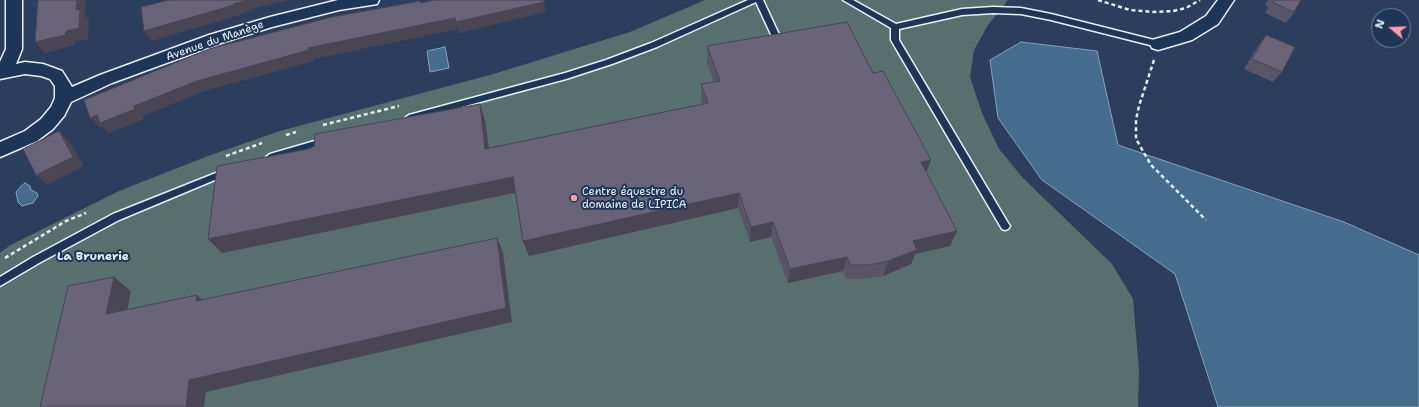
<!DOCTYPE html>
<html>
<head>
<meta charset="utf-8">
<style>
  body { margin:0 }
  #map { position:relative; width:1419px; height:407px; overflow:hidden; background:#2c3e5d; font-family:"Shantell Sans",sans-serif }
  canvas { display:block }
  .north { position:absolute; left:1371px; top:8px; width:40px; height:40px; box-sizing:border-box; background:#1d3557; border:1px solid #6e8097; border-radius:50%; rotate:289deg; font-size:11px; font-weight:700; line-height:16px; text-align:center; color:#e8f1f8 }
  .north::after { content:''; display:block; margin:auto; width:14px; height:18px; background:#ff9aa2; clip-path:polygon(50% 0,100% 100%,50% 72%,0 100%) }
</style>
</head>
<body>
<div id="map">
<canvas width="1419" height="407"></canvas>
<div class="north">N</div>
</div>
<script>
const c = document.querySelector('canvas').getContext('2d');
c.lineJoin = 'round';
function fillPath(path, color) {
  c.fillStyle = color;
  c.fill(path, 'evenodd');
}
function poly(rows) {
  const path = new Path2D();
  for (const r of rows) {
    path.moveTo(r[0], r[1]);
    for (let i = 2; i < r.length; i += 2) path.lineTo(r[i], r[i + 1]);
  }
  return path;
}
function strokePath(path, color, width, dash) {
  c.strokeStyle = color;
  c.lineWidth = width;
  c.lineCap = dash ? 'butt' : 'round';
  c.setLineDash(dash || []);
  c.stroke(path);
}
function write(font, color, halo, rows, align = 'center') {
  c.font = font + ' "Shantell Sans",sans-serif';
  c.lineWidth = 4;
  c.setLineDash([]);
  c.textBaseline = 'middle';
  c.strokeStyle = halo;
  c.fillStyle = color;
  for (const [text, x, y, turn = 0] of rows) {
    c.save();
    c.translate(x, y);
    c.rotate((+turn || 0) * Math.PI / 180);
    c.textAlign = isNaN(turn) ? turn : align;
    if (halo) c.strokeText(text, 0, 0);
    c.fillText(text, 0, 0);
    c.restore();
  }
}
const green = poly([
  [705,0,1008,0,988,25,974,50,970,77,982,113,999,149,1023,178,1112,264,1133,299,1139,371,1138,407,0,407,0,253,9,246,119,191,208,156,280,131,490,75,630,32]
]);
const water = poly([
  [1021,42,1097,51,1118,145,1344,222,1419,255,1419,407,1218,407,1175,274,1042,180,998,118,990,60,1021,42],
  [445,47,449,68,430,72,427,51,445,47],
  [25,183,30,186,31,190,37,193,38,196,33,203,22,206,18,202,16,192,21,186,25,183]
]);
const path = poly([
  [1098,0,1130,10,1153,12,1173,11,1186,8,1200,0],
  [1154,60,1139,106,1136,120,1136,139,1151,165,1206,220],
  [323,125,399,106],
  [286,135,296,132],
  [226,156,262,143],
  [5,258,66,221,86,213]
]);
const service = poly([
  [748,0,763,0,782,41,781,43,775,43,756,2,657,47,612,64,566,79,409,121,405,118,409,115,565,73,606,60,651,43,748,0],
  [843,0,853,0,896,24,962,9,993,7,1021,8,1051,14,1158,41,1162,44,1158,47,1051,20,1021,14,993,13,962,15,899,29,899,40,1008,223,1010,226,1008,229,1005,230,1002,229,891,40,891,28,843,0],
  [325,138,328,139,329,141,328,143,270,160,266,157,270,154,325,138],
  [226,169,229,170,230,172,229,174,119,220,39,263,0,286,0,277,33,257,113,214,226,169]
]);
const minor = poly([
  [6,0,22,0,22,49,16,64,25,62,43,64,62,71,72,87,100,75,209,35,270,17,338,0,379,0,377,4,371,5,339,10,272,27,221,43,112,83,71,102,64,116,53,129,37,141,0,157,0,142,25,131,41,119,51,107,55,98,55,86,50,79,41,76,25,74,0,79,0,62,6,49,6,0],
  [1218,0,1234,0,1218,24,1192,40,1158,50,1152,48,1150,44,1152,40,1180,32,1206,16,1218,0]
]);
const wall = poly([
  [1268,0,1301,0,1294,12,1286,23,1265,13,1268,7,1265,5],
  [1266,35,1282,72,1273,82,1244,69,1258,46],
  [707,46,873,73,931,160,926,173,957,231,950,246,915,254,911,264,883,276,864,279,846,279,843,271,788,283,771,237,750,242,738,208,529,256,523,241,515,193,222,253,485,120,489,148,702,104,701,101,701,84,714,82,707,63]
]);
const shadedWall = poly([
  [77,0,86,0,85,16,89,20,88,39,75,42,75,45,45,53,35,42,66,31,76,10],
  [245,0,290,0,251,9,251,11,239,14,240,15,151,41,144,31],
  [544,2,546,12,459,33,458,29,314,59,314,61,204,91,143,116,144,119,109,133,103,127,100,128,90,118,97,115,134,106,197,81,308,48,455,18],
  [480,104,485,120,491,165,485,149],
  [59,131,69,141,84,166,47,185,36,175],
  [931,160,925,176,921,162],
  [513,177,518,192,222,253,208,239],
  [739,193,738,208,529,256,523,241],
  [773,222,771,237,750,242,751,227],
  [957,231,950,246,915,254,911,264,883,276,888,261,913,241],
  [497,238,503,252,512,322,206,392,204,407,186,407,189,380],
  [847,257,843,271,788,283,790,269],
  [114,277,131,291,124,327,106,314],
  [197,295,212,309,196,301]
]);
const building = poly([
  [38,0,77,0,76,10,80,9,79,28,66,31,65,35,35,42,38,0],
  [169,0,245,0,245,1,233,4,234,5,144,31,141,7,169,0],
  [434,0,543,0,544,2,456,22,455,18,308,48,309,50,197,81,134,106,135,109,100,123,97,115,90,118,84,100,209,49,332,17,420,1,421,3,434,0],
  [1274,0,1301,0,1294,12,1272,2,1274,0],
  [847,22,873,73,883,71,931,160,921,162,957,231,913,241,917,250,888,261,869,265,850,265,847,257,790,269,773,222,751,227,739,193,523,241,513,177,208,239,217,166,314,148,315,134,480,104,485,149,708,103,701,84,720,81,707,46,847,22],
  [1266,35,1295,47,1282,72,1252,59,1266,35],
  [59,131,73,157,36,175,23,149,59,131],
  [497,238,506,308,189,380,186,407,40,407,68,286,114,277,106,314,197,295,196,301,497,238]
]);
const markers = [
  [574,198,4,"#ff9aa2"]
];
const streetNames = [
  ["Avenue du Manège",215,41,-19]
];
const poiNames = [
  ["Centre équestre du",582,192],
  ["domaine de LIPICA",582,205]
];
const neighbourhoodNames = [
  ["La Brunerie",93,257]
];
fillPath(green, '#58706d');
fillPath(water, '#456c8d');
strokePath(water, '#86a1b8', 1);
strokePath(service, '#e8f1f8', 3);
strokePath(minor, '#e8f1f8', 3);
strokePath(path, '#e8f1f8', 2.5, [4, 3]);
fillPath(service, '#1d3557');
fillPath(minor, '#1d3557');
fillPath(wall, '#595566');
fillPath(shadedWall, '#494553');
fillPath(building, '#686377');
strokePath(building, '#494553', 1);
for (const [x, y, r, color] of markers) {
  const dot = new Path2D();
  dot.arc(x, y, r, 0, 2 * Math.PI);
  c.fillStyle = color;
  c.fill(dot);
  strokePath(dot, '#1d3557', 1.5);
}
write('11px', '#e8f1f8', '#1d3557', streetNames);
write('11px', '#e8f1f8', '#1d3557', poiNames, 'left');
write('bold 12px', '#e8f1f8', '#1d3557', neighbourhoodNames);
</script>
</body>
</html>
